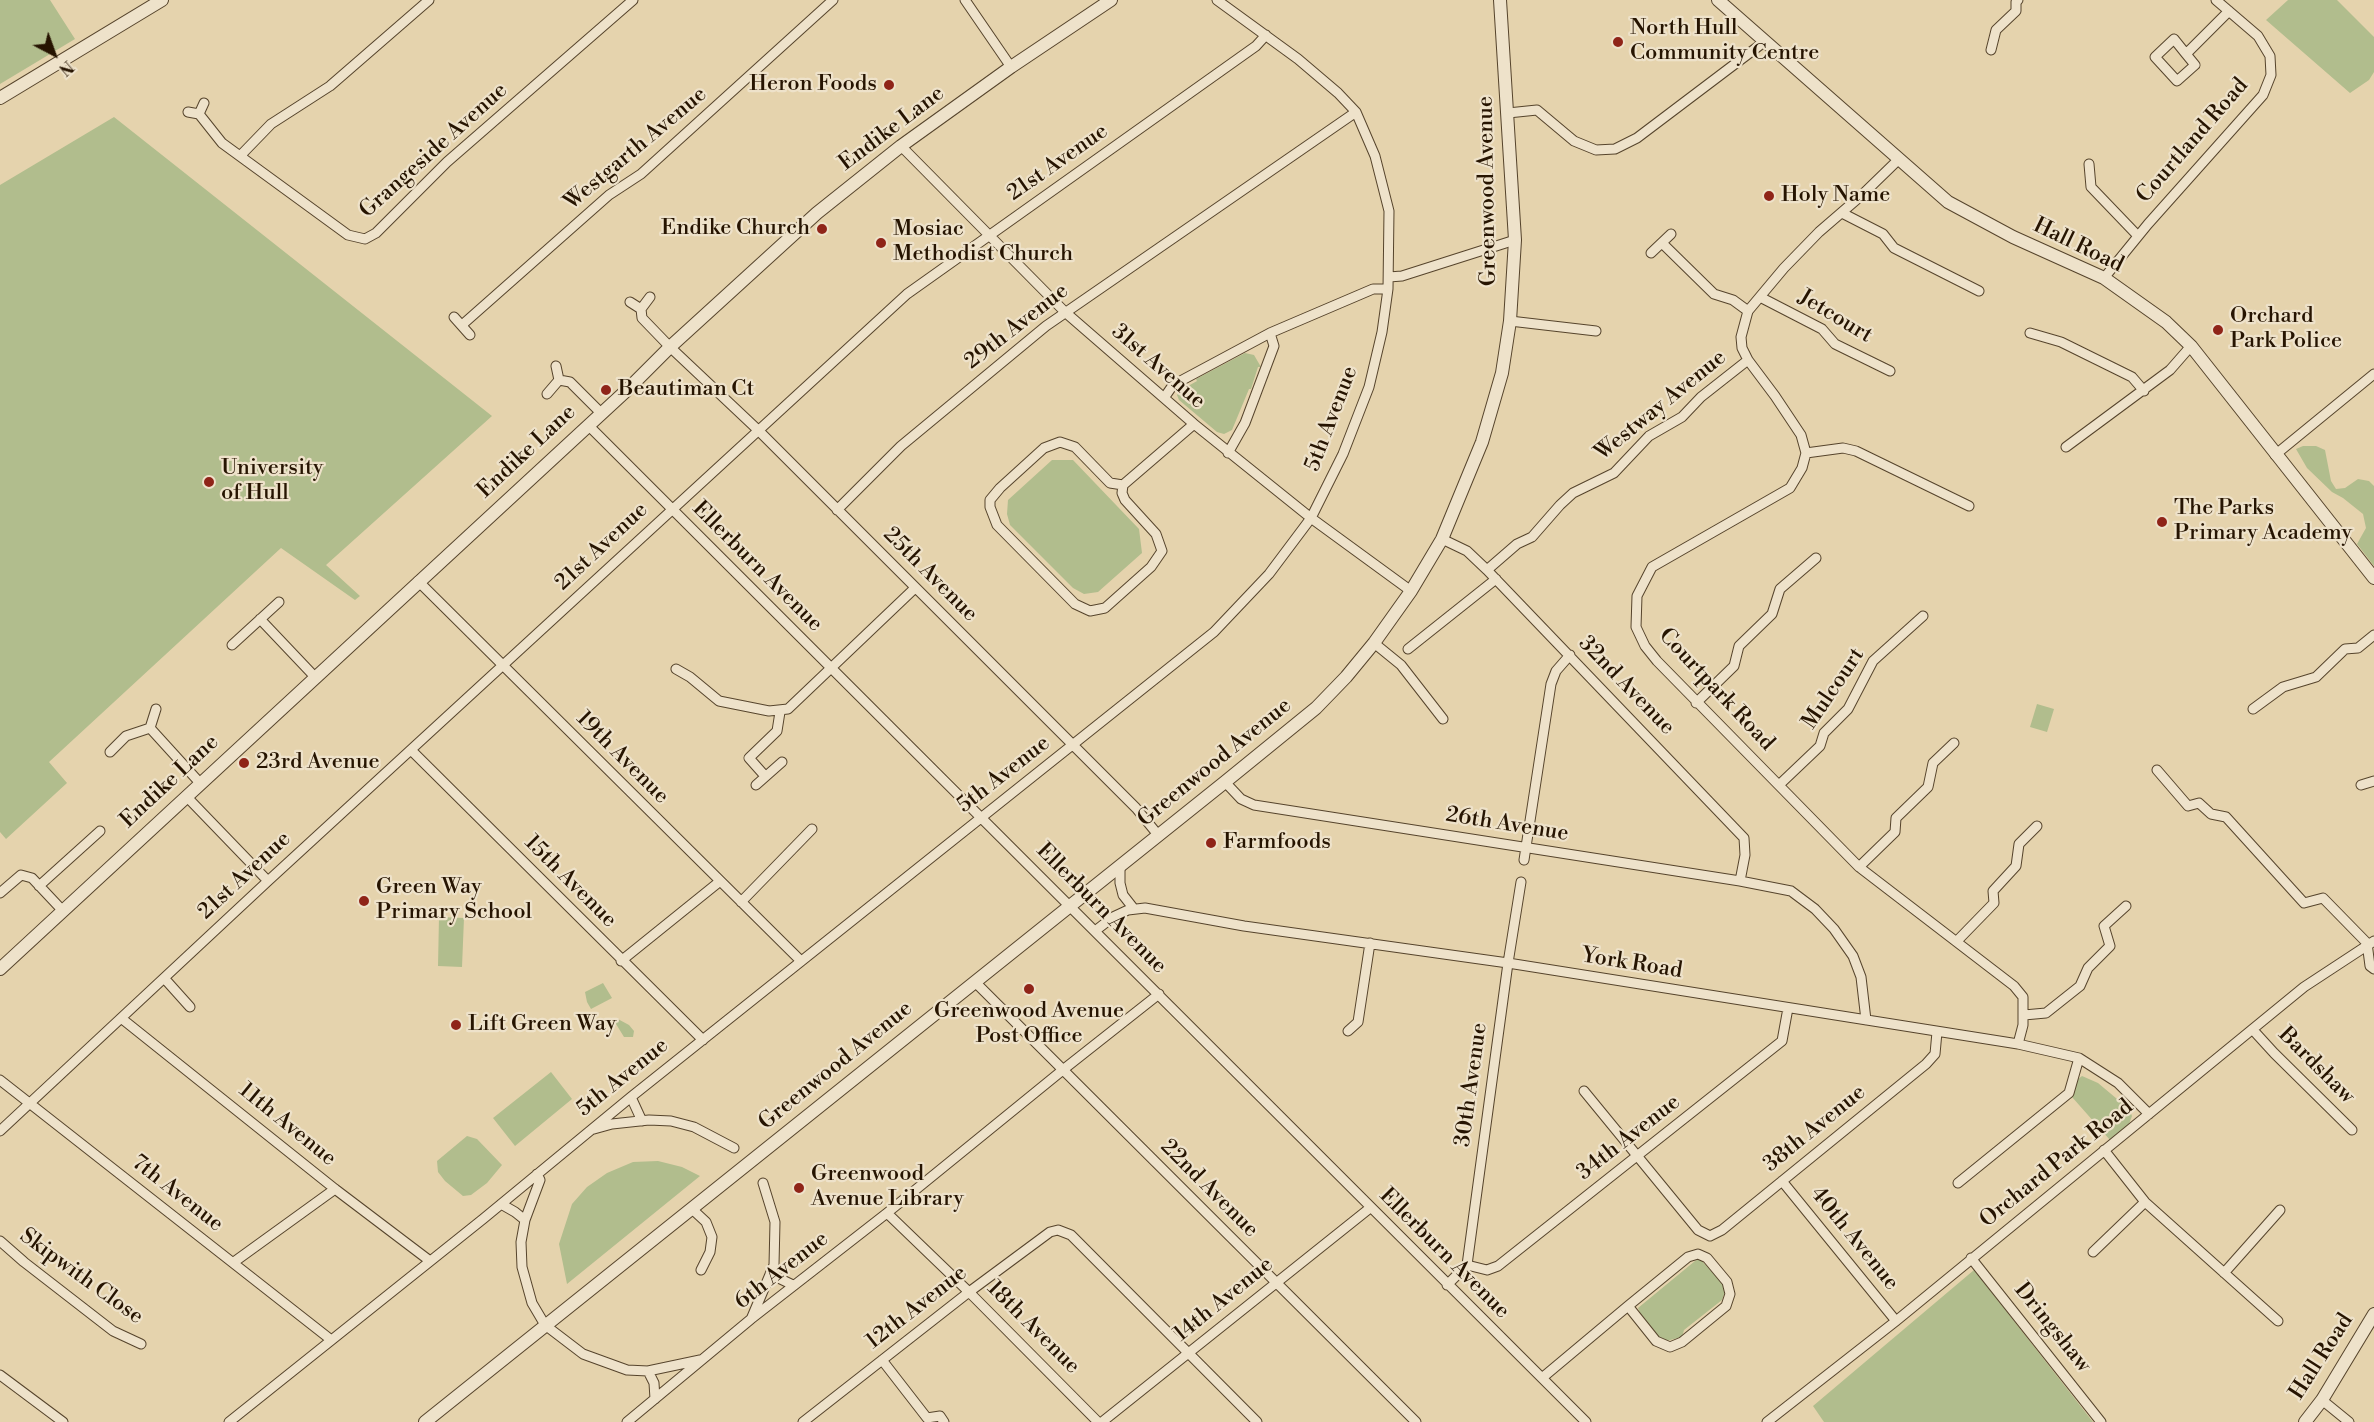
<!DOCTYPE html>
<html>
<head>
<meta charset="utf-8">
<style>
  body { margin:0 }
  #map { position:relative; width:2374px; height:1422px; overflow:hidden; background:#e5d3ad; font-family:"Libre Bodoni",serif }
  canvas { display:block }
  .north { position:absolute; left:24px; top:24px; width:60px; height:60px; -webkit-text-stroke:4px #eee2ca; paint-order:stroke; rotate:139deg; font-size:16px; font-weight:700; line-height:24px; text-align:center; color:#261401 }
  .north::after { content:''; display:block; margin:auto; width:21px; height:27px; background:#261401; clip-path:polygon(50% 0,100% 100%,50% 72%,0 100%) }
</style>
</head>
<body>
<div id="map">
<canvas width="2374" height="1422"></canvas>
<div class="north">N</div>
</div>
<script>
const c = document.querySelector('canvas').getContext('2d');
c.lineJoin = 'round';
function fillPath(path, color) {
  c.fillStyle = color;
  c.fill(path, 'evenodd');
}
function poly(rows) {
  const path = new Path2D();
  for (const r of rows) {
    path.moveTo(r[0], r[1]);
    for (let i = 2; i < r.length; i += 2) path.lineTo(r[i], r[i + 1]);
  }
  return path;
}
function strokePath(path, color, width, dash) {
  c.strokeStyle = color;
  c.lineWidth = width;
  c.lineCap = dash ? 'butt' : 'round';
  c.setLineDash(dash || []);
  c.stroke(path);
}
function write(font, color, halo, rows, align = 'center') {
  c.font = font + ' "Libre Bodoni",serif';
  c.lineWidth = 4.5;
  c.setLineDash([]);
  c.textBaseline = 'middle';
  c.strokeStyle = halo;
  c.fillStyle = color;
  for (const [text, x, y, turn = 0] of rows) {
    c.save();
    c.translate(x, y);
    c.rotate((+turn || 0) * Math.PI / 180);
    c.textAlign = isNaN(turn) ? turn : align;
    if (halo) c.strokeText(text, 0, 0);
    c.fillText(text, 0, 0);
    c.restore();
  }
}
const green = poly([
  [0,0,50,0,75,39,0,84],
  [2288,0,2337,0,2374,37,2374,72,2369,80,2350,93,2266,20],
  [114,117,492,416,326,565,360,596,355,600,281,548,49,762,67,783,6,839,0,832,0,185],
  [1245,353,1254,355,1261,367,1258,367,1251,389,1249,389,1232,430,1224,434,1217,432,1179,400,1177,395,1181,390,1197,381,1196,379],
  [2303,446,2316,446,2325,450,2331,481,2336,489,2345,488,2358,479,2369,481,2374,486,2374,566,2357,544,2366,528,2363,514,2343,498,2332,492,2307,468,2296,449],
  [1052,460,1073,460,1139,529,1142,553,1098,592,1084,594,1073,588,1010,525,1007,514,1008,500],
  [2037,704,2054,709,2047,732,2030,727],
  [439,917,464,918,462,967,438,966],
  [603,983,612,998,591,1009,587,1002,585,992],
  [616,1018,629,1025,634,1031,633,1037,624,1037,616,1024],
  [551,1072,572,1099,515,1146,493,1118],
  [2082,1076,2098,1083,2129,1109,2132,1116,2129,1124,2110,1140,2072,1097,2077,1080],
  [467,1136,477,1139,502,1165,487,1183,471,1195,463,1196,445,1181,438,1172,437,1161],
  [658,1161,682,1167,700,1176,567,1284,559,1244,572,1204,587,1187,607,1173,633,1162],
  [1700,1259,1724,1285,1725,1292,1722,1300,1684,1330,1682,1337,1666,1341,1660,1338,1641,1316,1638,1308,1695,1261],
  [1974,1270,2093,1422,1824,1422,1813,1406]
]);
const minor = poly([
  [965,0,1011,67],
  [1991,50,1996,30,2016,11,2016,2,2018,0],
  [2186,54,2174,39,2155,57,2177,81,2195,65,2186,54,2229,11],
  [188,112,199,114,204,103],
  [1508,113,1537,110,1574,141,1596,150,1615,149,1637,138,1764,42],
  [199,114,222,143,348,235,365,239,376,233,447,162,633,0],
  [901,146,1065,312,1194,424,1311,518,1411,591],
  [240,156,271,124,330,86,429,0],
  [1898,160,1863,194,1819,232,1784,268,1748,311,1741,337,1742,348,1748,360,1775,396,1801,435,1806,453,1802,468,1790,488,1652,567,1637,596,1636,627,1645,646,1657,661,1859,867,2014,986,2023,997,2023,1025,2018,1044],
  [2089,164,2091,187,2138,236],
  [1842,213,1883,234,1894,248,1979,291],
  [1662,243,1714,294,1733,300,1748,311],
  [1651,253,1671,234],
  [1389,277,1402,276,1515,240],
  [2104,278,2148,224,2263,95,2271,75,2270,56,2258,36,2216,0],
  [1760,297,1822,329,1835,344,1890,371],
  [630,302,641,309,650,297],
  [641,309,642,318,670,347,758,430,1136,808,1159,836],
  [454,317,470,335],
  [1510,321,1596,331],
  [462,325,609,195,641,174,833,0],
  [2030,333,2061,342,2132,377,2144,391],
  [559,380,570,382,601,413],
  [547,394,559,380,556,366],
  [1164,398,1173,385,1270,333,1373,289,1388,289],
  [588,425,1586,1422],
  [2066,447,2170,370,2191,346],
  [1228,453,1245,423,1274,346,1270,333],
  [1806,453,1843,448,1856,451,1969,506],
  [2275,455,2374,374],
  [1123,485,1110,483,1075,447,1060,442,1044,448,1000,488,990,500,990,507,997,525,1075,604,1090,611,1105,608,1151,567,1162,551,1156,534,1125,500,1122,493,1123,485,1194,424],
  [837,510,901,446,1046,326,1356,112],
  [1442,539,1467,551,1487,570,1744,838,1745,855,1740,881],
  [1487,570,1517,544,1532,537,1560,505,1573,493,1614,473,1649,436,1682,417,1701,397,1748,360],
  [418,581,801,961],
  [260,619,315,677],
  [1374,643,1401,665,1443,719],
  [232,645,279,602],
  [1408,649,1496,579],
  [676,669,690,677,719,701,769,711,788,709,915,588],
  [1696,703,1734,666,1739,646,1772,614,1780,589,1816,558],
  [2253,709,2283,687,2316,677,2345,649,2358,648,2374,635],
  [150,728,200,783],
  [411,750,703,1040],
  [110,752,126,736,150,728,156,709],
  [2157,770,2188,806,2199,803,2211,814,2226,817,2304,903,2323,898,2367,943],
  [765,776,749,758,777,731,780,712],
  [1225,782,1241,799,1254,805,1740,881,1791,891,1815,909,1834,929,1853,956,1861,977,1866,1020],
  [756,785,782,762],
  [1779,785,1820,746,1824,733,1848,709,1873,661,1923,616],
  [2361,785,2374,781],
  [186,796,268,881],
  [1524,860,1551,684,1556,671,1570,655],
  [1120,866,1120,883,1123,895,1134,909],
  [1859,867,1895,832,1896,818,1928,787,1933,763,1954,743],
  [39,886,100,831],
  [0,893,21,875,32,878,63,911],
  [741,902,812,829],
  [1095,931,1113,917,1128,910,1145,908,1244,926,1508,963,2018,1044,2079,1058,2118,1083,2149,1114],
  [1957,941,1994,903,1993,891,2016,866,2019,844,2037,826],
  [2367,943,2370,966,2374,969],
  [621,961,719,882],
  [164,978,190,1007],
  [975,982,1416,1422],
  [2024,1015,2046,1013,2080,986,2088,968,2110,946,2104,926,2126,906],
  [121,1018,335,1189,430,1261],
  [2253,1030,2274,1053,2352,1130],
  [1348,1031,1358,1022,1370,943],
  [0,1080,330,1339],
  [1584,1091,1698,1230,1710,1236,1722,1230,1926,1064,1935,1054,1937,1032],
  [631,1097,642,1121],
  [594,1129,612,1124,649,1120,671,1121,694,1127,734,1148],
  [0,1131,268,881,907,294,1256,46,1266,35],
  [2104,1150,2145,1202,2278,1321],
  [537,1174,540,1180,525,1220,521,1242,522,1267,532,1303,545,1325,583,1354,627,1370,648,1371,700,1360],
  [1782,1181,1896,1321],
  [1958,1183,2069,1093,2079,1058],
  [501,1204,515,1212,525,1220],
  [692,1209,706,1222,712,1237,710,1252,701,1270],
  [887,1213,969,1292,1098,1422],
  [0,1241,24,1262,113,1331,141,1344],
  [2093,1252,2145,1202],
  [1971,1258,2101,1422],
  [234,1262,335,1189],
  [1467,1265,1487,1270,1498,1266,1782,1041,1788,1008],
  [2224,1273,2280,1210],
  [770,1274,793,1285],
  [1447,1285,1467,1265,1508,963,1521,882],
  [752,1317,774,1265,775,1222,763,1183],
  [882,1360,927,1418,940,1416,944,1422],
  [648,1371,654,1383,655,1399],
  [0,1375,63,1422],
  [1542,1378,1628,1306,1688,1257,1698,1254,1707,1258,1727,1282,1730,1294,1726,1306,1682,1342,1670,1347,1656,1341,1628,1306],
  [2322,1400,2349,1422],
  [229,1422,483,1219,631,1097,1214,632,1269,574,1311,518,1343,454,1369,387,1382,332,1388,289,1389,211,1375,156,1356,112,1338,93,1298,59,1217,0],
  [627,1422,751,1319,887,1213,1064,1069,1159,994],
  [803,1422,969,1292,1050,1232,1058,1230,1071,1235,1257,1422],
  [1102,1422,1370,1208],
  [1767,1422,1896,1321,2304,987,2374,941]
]);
const tertiary = poly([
  [1718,0,1948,202,2013,237,2104,278,2166,322,2191,346,2374,578],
  [0,98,162,0],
  [0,969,627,390,670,347,817,213,901,146,1011,67,1111,0],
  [425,1422,1225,782,1316,708,1346,677,1374,643,1411,591,1442,539,1482,442,1502,373,1510,321,1515,240,1500,0],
  [2305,1422,2322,1400,2374,1314]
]);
const markers = [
  [1618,42,6,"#8f2418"],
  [889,85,6,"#8f2418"],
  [1769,196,6,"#8f2418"],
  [822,229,6,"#8f2418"],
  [881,243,6,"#8f2418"],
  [2218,330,6,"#8f2418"],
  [606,390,6,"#8f2418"],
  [209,482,6,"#8f2418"],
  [2162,522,6,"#8f2418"],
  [244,763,6,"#8f2418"],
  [1211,843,6,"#8f2418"],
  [364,901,6,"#8f2418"],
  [1029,989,6,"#8f2418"],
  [456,1025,6,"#8f2418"],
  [799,1188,6,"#8f2418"]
];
const poiNames = [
  ["North Hull",1630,29],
  ["Community Centre",1630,54],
  ["Heron Foods",877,85,"right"],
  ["Holy Name",1781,196],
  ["Endike Church",810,229,"right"],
  ["Mosiac",893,230],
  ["Methodist Church",893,255],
  ["Orchard",2230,317],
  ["Park Police",2230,342],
  ["Beautiman Ct",618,390],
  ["University",221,469],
  ["of Hull",221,494],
  ["The Parks",2174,509],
  ["Primary Academy",2174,534],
  ["23rd Avenue",256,763],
  ["Farmfoods",1223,843],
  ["Green Way",376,888],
  ["Primary School",376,913],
  ["Greenwood Avenue",1029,1012,"center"],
  ["Post Office",1029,1037,"center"],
  ["Lift Green Way",468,1025],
  ["Greenwood",811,1175],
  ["Avenue Library",811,1200]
];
const streetNames = [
  ["Endike Lane",892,129,-37],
  ["Courtland Road",2193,141,-49],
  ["Westgarth Avenue",636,149,-40],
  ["Grangeside Avenue",434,151,-42],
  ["21st Avenue",1058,163,-35],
  ["Greenwood Avenue",1488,191,-91],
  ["Hall Road",2078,246,26],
  ["Jetcourt",1835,317,31],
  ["29th Avenue",1017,327,-38],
  ["31st Avenue",1158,367,41],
  ["Westway Avenue",1661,406,-39],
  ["5th Avenue",1332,419,-69],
  ["Endike Lane",527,452,-43],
  ["21st Avenue",602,547,-43],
  ["Ellerburn Avenue",757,567,45],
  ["25th Avenue",930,575,45],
  ["32nd Avenue",1626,686,46],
  ["Mulcourt",1834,689,-56],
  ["Courtpark Road",1716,690,47],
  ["19th Avenue",622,758,45],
  ["Greenwood Avenue",1215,763,-39],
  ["5th Avenue",1004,775,-38],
  ["Endike Lane",170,782,-43],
  ["26th Avenue",1507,825,9],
  ["21st Avenue",245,876,-43],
  ["15th Avenue",570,882,45],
  ["Ellerburn Avenue",1101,909,45],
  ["York Road",1632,964,9],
  ["Greenwood Avenue",836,1066,-39],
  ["Bardshaw",2316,1066,45],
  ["5th Avenue",623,1078,-39],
  ["30th Avenue",1472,1085,-82],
  ["11th Avenue",287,1125,39],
  ["38th Avenue",1815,1129,-39],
  ["34th Avenue",1629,1138,-38],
  ["Orchard Park Road",2057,1164,-39],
  ["22nd Avenue",1209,1189,45],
  ["7th Avenue",177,1194,38],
  ["40th Avenue",1854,1239,51],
  ["Ellerburn Avenue",1444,1254,45],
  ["6th Avenue",782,1271,-38],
  ["Skipwith Close",81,1277,36],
  ["14th Avenue",1224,1300,-39],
  ["12th Avenue",917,1308,-38],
  ["18th Avenue",1033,1328,45],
  ["Dringshaw",2052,1328,51],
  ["Hall Road",2322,1357,-57]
];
fillPath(green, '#b1bd8d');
strokePath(minor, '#56442c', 11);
strokePath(tertiary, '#56442c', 14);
strokePath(minor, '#eee2ca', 9);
strokePath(tertiary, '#eee2ca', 12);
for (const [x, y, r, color] of markers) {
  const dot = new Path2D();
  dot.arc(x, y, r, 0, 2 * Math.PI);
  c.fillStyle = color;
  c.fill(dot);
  strokePath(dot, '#eee2ca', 2);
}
write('22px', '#261401', '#eee2ca', poiNames, 'left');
write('22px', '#261401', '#eee2ca', streetNames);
</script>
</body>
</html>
